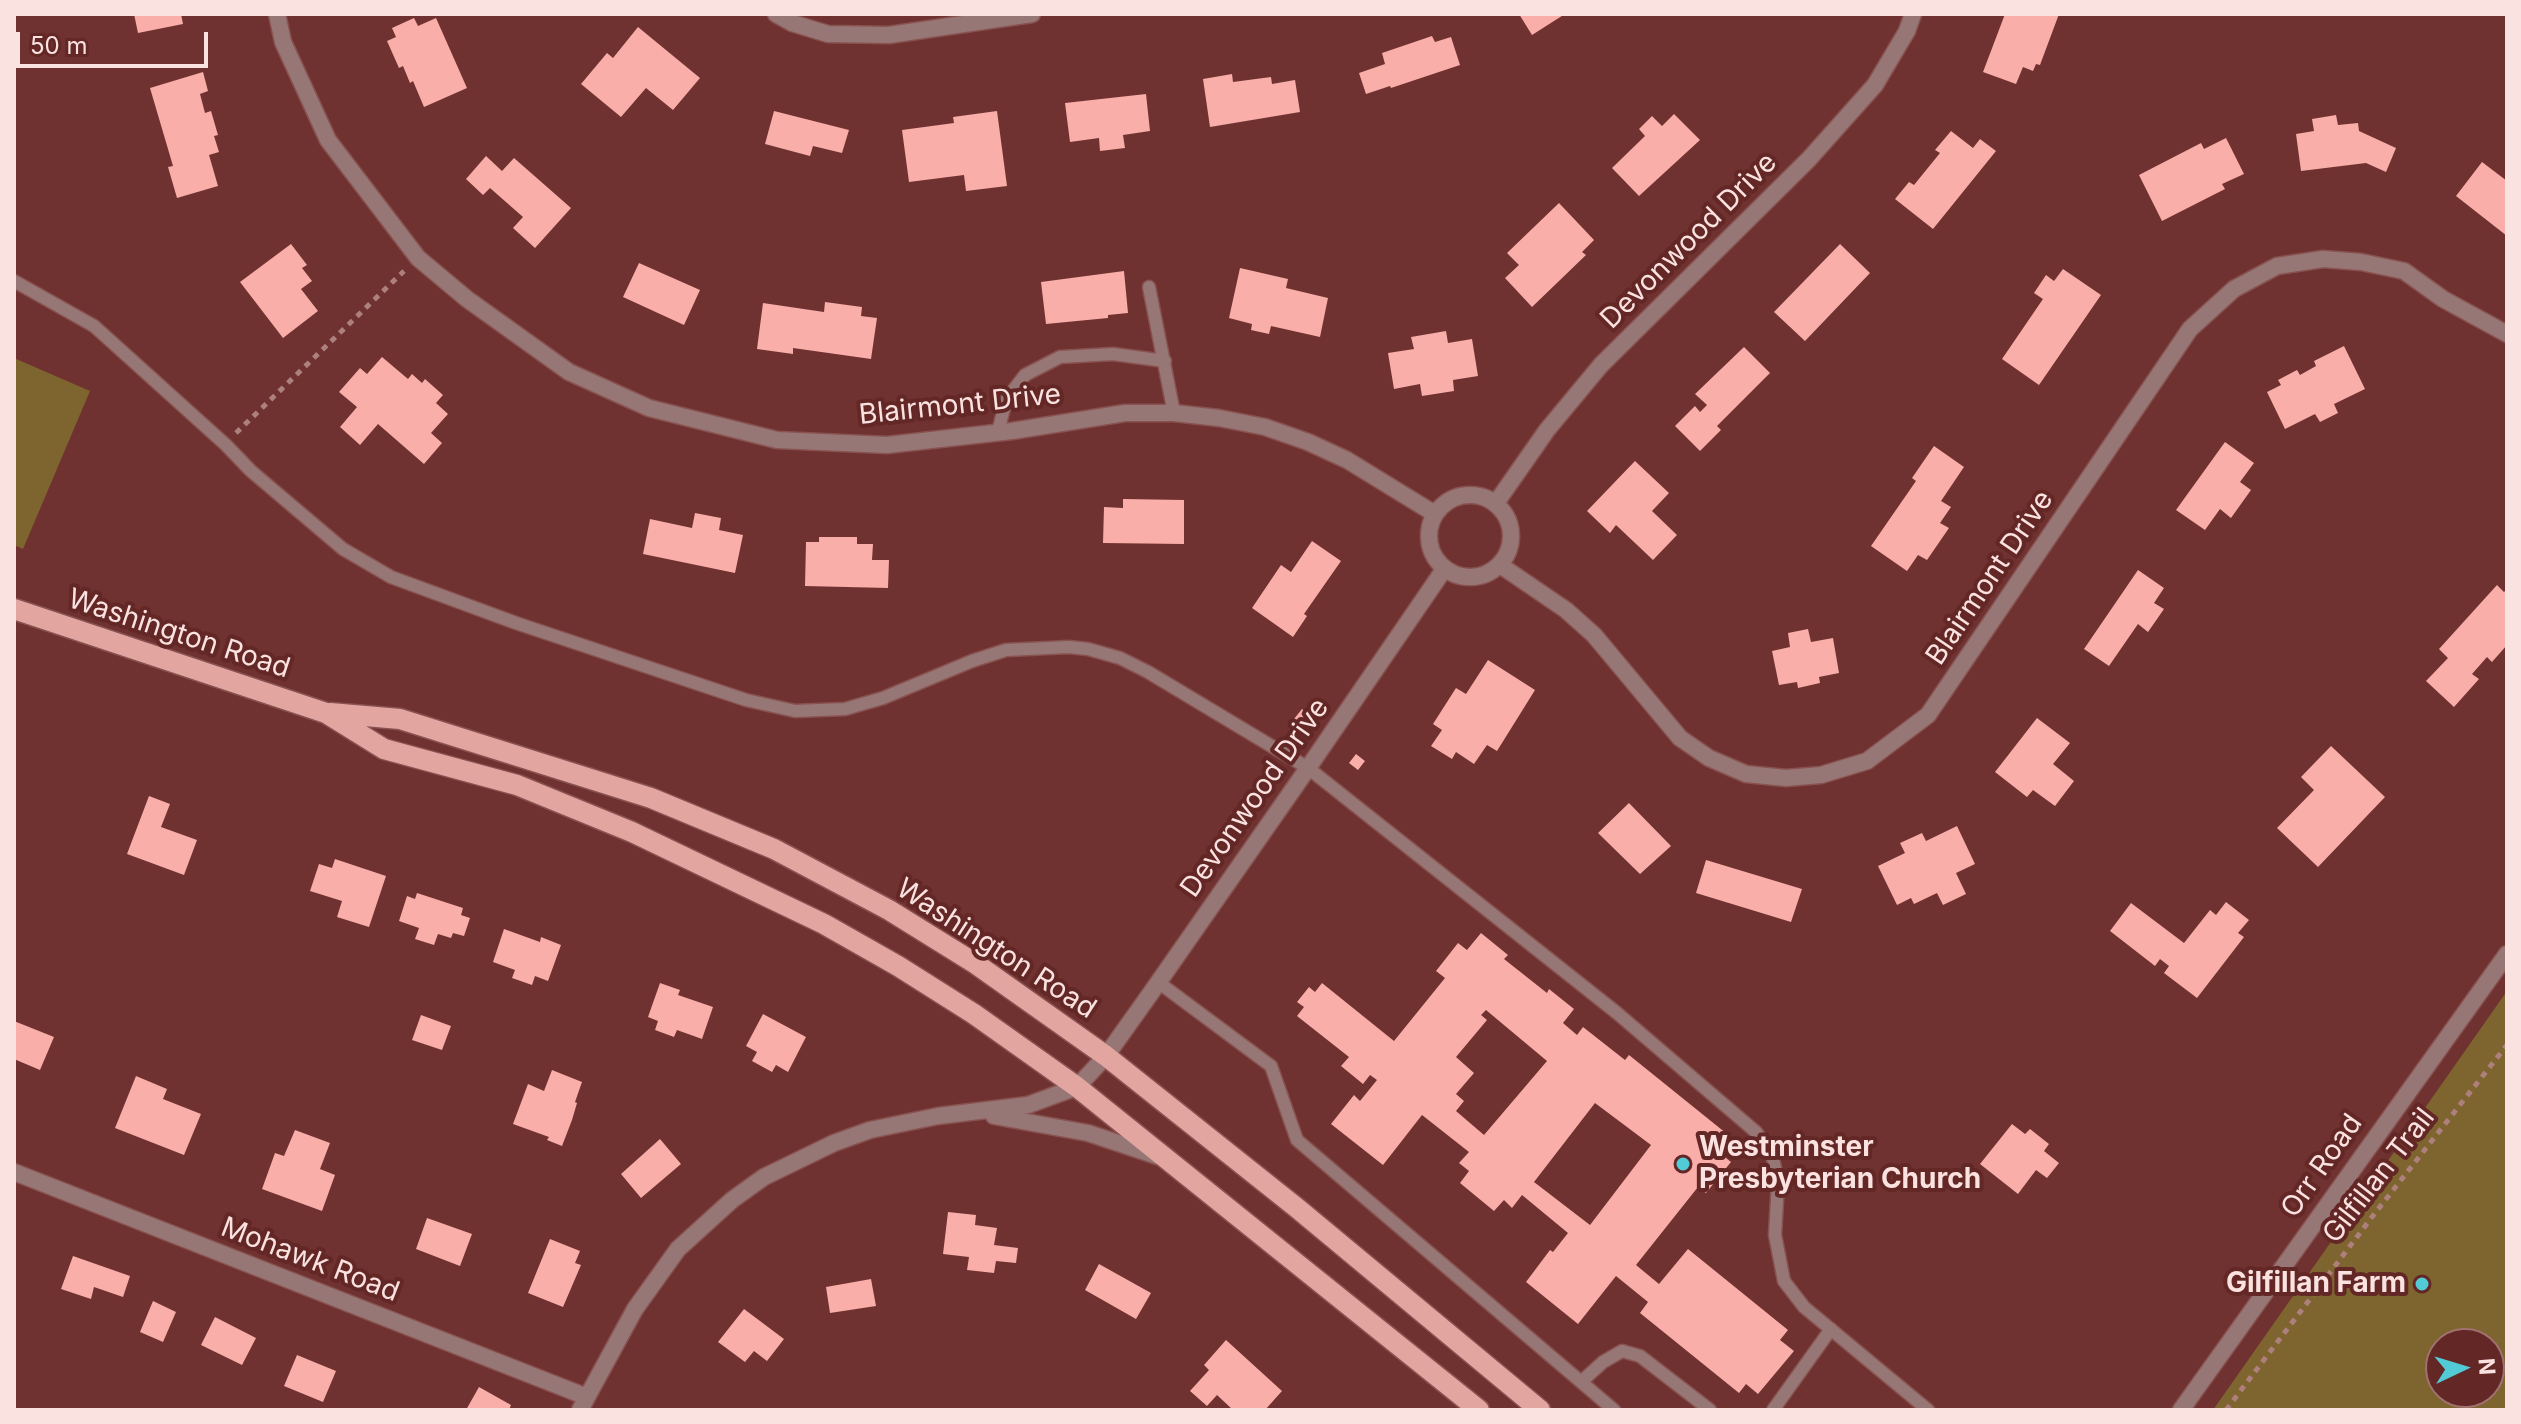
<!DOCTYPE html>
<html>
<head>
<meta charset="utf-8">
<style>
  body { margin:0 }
  #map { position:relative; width:2521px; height:1424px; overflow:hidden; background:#6f3230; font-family:Inter,sans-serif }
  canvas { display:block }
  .frame { position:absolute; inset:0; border:16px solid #fae2e0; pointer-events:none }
  .north { position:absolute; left:2425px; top:1328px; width:80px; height:80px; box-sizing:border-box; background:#632726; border:2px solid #9f7270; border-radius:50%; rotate:86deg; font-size:22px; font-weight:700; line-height:32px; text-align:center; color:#fae2e0 }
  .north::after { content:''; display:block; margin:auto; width:28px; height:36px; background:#52cbd7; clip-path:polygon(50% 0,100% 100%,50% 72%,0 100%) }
  .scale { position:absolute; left:16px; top:32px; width:192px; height:36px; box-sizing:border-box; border:4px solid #fae2e0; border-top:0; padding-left:10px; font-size:24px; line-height:28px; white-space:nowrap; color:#fae2e0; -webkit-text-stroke:6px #632726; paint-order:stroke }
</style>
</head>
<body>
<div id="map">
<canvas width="2521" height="1424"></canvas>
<div class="frame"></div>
<div class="north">N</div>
<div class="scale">50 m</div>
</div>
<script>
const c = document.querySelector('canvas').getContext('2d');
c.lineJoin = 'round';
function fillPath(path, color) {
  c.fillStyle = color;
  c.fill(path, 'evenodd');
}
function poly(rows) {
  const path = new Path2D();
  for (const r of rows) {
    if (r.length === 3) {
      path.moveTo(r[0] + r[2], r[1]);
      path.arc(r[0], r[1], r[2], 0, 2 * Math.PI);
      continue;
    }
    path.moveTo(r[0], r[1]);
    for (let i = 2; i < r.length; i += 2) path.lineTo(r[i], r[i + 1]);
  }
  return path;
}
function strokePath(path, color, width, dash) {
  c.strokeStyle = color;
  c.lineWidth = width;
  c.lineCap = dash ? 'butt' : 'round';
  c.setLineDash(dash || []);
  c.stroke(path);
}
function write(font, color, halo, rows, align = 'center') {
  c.font = font + ' Inter,sans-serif';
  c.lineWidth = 8;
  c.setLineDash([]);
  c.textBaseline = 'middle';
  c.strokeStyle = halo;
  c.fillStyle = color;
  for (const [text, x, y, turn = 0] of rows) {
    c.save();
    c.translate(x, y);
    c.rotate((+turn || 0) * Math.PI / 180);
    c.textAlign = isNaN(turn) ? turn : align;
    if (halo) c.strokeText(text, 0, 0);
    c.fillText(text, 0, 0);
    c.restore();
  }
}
const green = poly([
  [14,358,90,391,23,549,14,545],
  [2507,991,2507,1410,2213,1410],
  [2441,1344,2489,1344,2489,1392,2441,1392]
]);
const building = poly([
  [134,14,181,14,183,24,138,33],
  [1519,14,1565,14,1532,35],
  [2005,14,2059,14,2040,65,2036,64,2033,71,2023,67,2016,84,1983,72],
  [414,18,418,26,436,18,467,88,424,107,413,81,410,83,403,66,399,68,387,41,396,37,392,28],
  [638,27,700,78,673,110,646,88,621,117,581,84,607,53,613,58],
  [1432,36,1435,42,1451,37,1460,65,1391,88,1390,86,1366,94,1359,73,1385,64,1382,53],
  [203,72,208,91,200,94,205,113,211,111,218,135,214,136,219,152,209,155,218,186,177,198,168,167,173,166,150,88],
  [1232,74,1233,82,1271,77,1272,84,1295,80,1300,112,1210,127,1203,79],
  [1146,94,1150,131,1123,135,1125,148,1100,151,1099,138,1070,142,1065,103],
  [774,111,849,130,842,153,813,146,810,156,765,144],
  [997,111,1007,186,966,191,964,175,909,182,902,130,954,123,953,117],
  [1674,114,1700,140,1639,196,1612,168,1645,136,1639,129,1652,116,1662,126],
  [2336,115,2338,125,2358,123,2359,131,2396,148,2386,172,2366,163,2301,171,2296,134,2314,131,2312,119],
  [1951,131,1973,148,1980,139,1996,151,1933,229,1895,199,1909,182,1914,185,1940,153,1935,150],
  [2226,138,2244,174,2222,184,2225,189,2162,221,2139,175,2201,143,2204,149],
  [486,156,502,171,514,158,571,208,535,248,513,228,523,217,490,188,483,195,466,179],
  [2482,162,2507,181,2507,236,2456,196],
  [1559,203,1594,240,1582,252,1586,255,1532,307,1505,278,1519,265,1507,253],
  [291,244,307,265,302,268,312,281,301,289,318,311,283,338,240,282],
  [1840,244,1870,273,1805,341,1774,312],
  [639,263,700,290,684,325,623,297],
  [1240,268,1288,279,1286,288,1328,298,1320,337,1271,326,1269,334,1251,330,1252,324,1229,318],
  [2063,269,2101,295,2039,385,2002,359,2043,299,2034,293,2046,275,2054,281],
  [1124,271,1128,313,1108,315,1108,318,1046,324,1041,282],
  [825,302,862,307,861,316,877,318,871,359,793,348,793,354,757,349,763,303,824,312],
  [1446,331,1448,343,1472,339,1478,376,1453,380,1454,391,1422,396,1420,384,1394,389,1388,353,1414,349,1411,337],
  [2344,346,2365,389,2334,404,2338,413,2320,422,2315,414,2285,429,2267,392,2281,385,2278,380,2297,370,2300,375,2316,366,2314,361],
  [1744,347,1770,373,1717,426,1721,430,1700,451,1675,426,1695,406,1700,412,1707,405,1695,394],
  [382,357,408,379,412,374,422,383,425,379,443,395,436,403,448,414,431,433,442,443,424,464,378,424,360,445,340,427,357,407,339,392,360,368,367,374],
  [2225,442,2254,463,2240,482,2251,490,2231,518,2220,509,2205,530,2176,510],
  [1934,446,1964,467,1941,501,1951,507,1940,523,1949,528,1927,560,1918,555,1907,571,1871,546,1916,481,1912,478],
  [1635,461,1669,493,1652,511,1677,535,1653,560,1616,525,1610,533,1587,511],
  [1123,499,1184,500,1184,544,1103,543,1104,507,1123,508],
  [695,513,721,518,719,530,743,535,735,573,643,554,650,519,692,528],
  [819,537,857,537,857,544,873,544,872,560,889,560,888,588,805,586,806,542,819,542],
  [1312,541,1341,561,1304,614,1307,616,1293,637,1252,608,1281,565,1291,572],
  [2138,570,2164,588,2154,603,2164,609,2148,632,2138,624,2109,666,2084,649],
  [2497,585,2504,592,2507,589,2507,645,2492,662,2487,657,2472,674,2479,679,2454,707,2426,681,2448,658,2439,649],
  [1808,629,1811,642,1833,638,1839,673,1819,677,1820,683,1798,688,1797,682,1779,685,1772,651,1790,647,1788,633],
  [1488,660,1535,690,1497,751,1487,745,1474,764,1456,752,1452,759,1431,746,1442,730,1433,724,1456,688,1466,694],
  [1302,709,1310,716,1303,725,1294,719],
  [2037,718,2070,743,2053,764,2074,781,2055,806,2033,790,2027,797,1995,772],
  [2331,746,2385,797,2318,867,2277,828,2314,790,2301,777],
  [1356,754,1365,761,1358,770,1349,763],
  [149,796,170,804,161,827,197,840,184,875,127,854],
  [1629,803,1671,846,1640,874,1598,833],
  [1957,826,1975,864,1956,873,1966,894,1943,905,1937,893,1914,904,1911,898,1897,905,1878,866,1905,853,1900,843,1922,833,1926,841],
  [335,859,386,876,369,927,337,917,342,901,310,891,319,864,332,868],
  [1706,860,1802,889,1791,922,1696,893],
  [417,893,463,908,461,915,470,918,464,936,453,933,451,938,438,934,434,945,415,939,419,928,399,921,407,896,415,899],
  [2226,902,2249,920,2238,933,2244,937,2197,998,2164,973,2169,966,2160,959,2155,966,2110,931,2131,903,2184,943,2210,910,2216,915],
  [504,929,540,942,541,937,561,945,548,981,535,976,532,985,512,978,515,970,493,962],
  [1481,933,1508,955,1504,959,1547,993,1549,989,1574,1009,1563,1023,1577,1035,1583,1027,1625,1060,1629,1055,1732,1138,1720,1153,1731,1162,1706,1193,1698,1187,1636,1265,1659,1284,1688,1249,1788,1330,1780,1340,1794,1351,1758,1394,1746,1384,1739,1393,1640,1313,1648,1302,1616,1276,1578,1324,1526,1282,1550,1250,1553,1252,1568,1233,1522,1195,1512,1208,1504,1200,1494,1211,1460,1183,1469,1171,1459,1163,1469,1152,1422,1115,1383,1165,1331,1124,1354,1095,1360,1101,1377,1080,1370,1075,1363,1084,1341,1066,1349,1057,1297,1016,1304,1007,1297,1002,1309,987,1315,992,1322,983,1394,1041,1445,978,1436,971,1458,943,1467,950],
  [1486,1010,1547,1061,1484,1135,1456,1111,1464,1101,1456,1094,1474,1073,1456,1057,1487,1020,1481,1015],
  [1595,1103,1651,1145,1590,1225,1534,1182],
  [660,983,680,990,678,995,713,1007,702,1039,677,1030,674,1037,655,1030,658,1021,648,1017],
  [763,1014,806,1037,788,1072,776,1065,772,1072,752,1061,757,1052,746,1046],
  [421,1015,451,1026,442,1050,412,1040],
  [14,1021,54,1037,40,1070,14,1059],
  [552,1070,582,1082,575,1102,577,1103,572,1120,562,1146,547,1140,549,1137,513,1124,528,1084,544,1091],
  [136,1076,167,1089,163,1099,201,1114,184,1155,115,1128],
  [2012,1124,2025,1134,2030,1129,2049,1144,2044,1151,2059,1163,2047,1178,2036,1170,2018,1194,1980,1164],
  [295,1130,330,1143,320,1169,335,1175,322,1211,262,1189,275,1153,284,1156],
  [660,1139,681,1164,641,1198,621,1174],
  [948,1212,976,1215,975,1225,997,1228,994,1245,1018,1248,1016,1263,996,1261,994,1273,967,1270,969,1257,943,1254],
  [427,1218,472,1234,460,1266,416,1249],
  [550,1239,580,1251,575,1263,581,1265,563,1307,528,1293],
  [73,1256,130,1276,123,1297,94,1287,91,1299,61,1289],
  [1099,1264,1151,1293,1136,1319,1085,1290],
  [871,1279,876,1306,830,1313,826,1287],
  [153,1301,176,1312,163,1342,140,1332],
  [744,1309,784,1339,767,1361,754,1351,745,1362,718,1342],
  [215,1317,256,1338,242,1365,201,1345],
  [1226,1340,1282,1391,1265,1410,1233,1410,1217,1395,1207,1406,1190,1391,1209,1370,1204,1365],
  [297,1355,336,1371,323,1402,284,1386],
  [479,1387,511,1405,509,1410,466,1410]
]);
const path = poly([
  [236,433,404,271],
  [2226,1410,2372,1217,2507,1045]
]);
const lane = poly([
  [14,281,94,326,226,445,251,471,343,549,391,577,516,623,746,700,795,711,845,709,883,698,972,661,1006,650,1069,647,1088,649,1120,658,1148,672,1308,768,1617,1013,1756,1132,1772,1154,1778,1182,1775,1235,1784,1281,1804,1307,1928,1410],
  [1149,287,1174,413],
  [998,432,1006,400,1025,375,1060,357,1113,354,1165,361],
  [1158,982,1271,1066,1297,1140,1614,1410],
  [1581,1382,1603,1362,1622,1351,1640,1356,1710,1410],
  [1773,1410,1831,1329]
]);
const street = poly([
  [277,14,283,42,328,140,418,258,467,299,569,372,649,408,777,440,887,445,1012,431,1125,413,1174,413,1219,418,1265,427,1308,442,1347,460,1435,514],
  [776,14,792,23,828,34,889,35,1032,14],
  [1470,536,41],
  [1496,503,1547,430,1601,365,1809,159,1875,85,1907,31,1913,14],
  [1500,565,1566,610,1594,635,1680,738,1709,758,1746,774,1786,778,1821,775,1867,761,1928,715,2190,329,2234,289,2277,266,2323,259,2361,262,2404,271,2443,299,2507,334],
  [994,1116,1088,1133,1157,1156],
  [14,1172,587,1397],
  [580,1410,635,1309,678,1249,732,1200,764,1177,834,1143,870,1130,938,1116,1028,1105,1077,1087,1106,1056,1153,990,1308,768,1445,568],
  [2181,1410,2507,954]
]);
const primary = poly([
  [14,609,326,713,384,749,517,785,632,832,824,924,898,966,974,1014,1077,1087,1479,1410],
  [330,713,400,719,651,798,774,849,889,910,976,964,1106,1056,1297,1208,1540,1410]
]);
const markers = [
  [1683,1164,8,"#52cbd7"],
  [2422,1284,8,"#52cbd7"]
];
const streetNames = [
  ["Devonwood Drive",1689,241,-45],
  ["Blairmont Drive",960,405,-6],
  ["Blairmont Drive",1990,578,-56],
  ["Washington Road",179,634,18],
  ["Devonwood Drive",1255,798,-55],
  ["Washington Road",996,949,33],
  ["Orr Road",2322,1166,-55],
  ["Gilfillan Trail",2379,1176,-52],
  ["Mohawk Road",310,1260,21]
];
const poiNames = [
  ["Westminster",1699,1148],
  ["Presbyterian Church",1699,1180],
  ["Gilfillan Farm",2406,1284,"right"]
];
fillPath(green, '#7e642f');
fillPath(building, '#f9aea9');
strokePath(lane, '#885250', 15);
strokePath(street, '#885250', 19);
strokePath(primary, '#885250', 23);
strokePath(path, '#ad807e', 5, [6, 6]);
strokePath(lane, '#977775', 12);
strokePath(street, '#977775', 16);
strokePath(primary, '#e3a5a0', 20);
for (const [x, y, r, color] of markers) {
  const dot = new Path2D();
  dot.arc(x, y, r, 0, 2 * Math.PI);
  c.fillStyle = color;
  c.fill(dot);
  strokePath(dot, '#632726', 3);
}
write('28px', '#fae2e0', '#632726', streetNames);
write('bold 28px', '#fae2e0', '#632726', poiNames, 'left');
</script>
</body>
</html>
